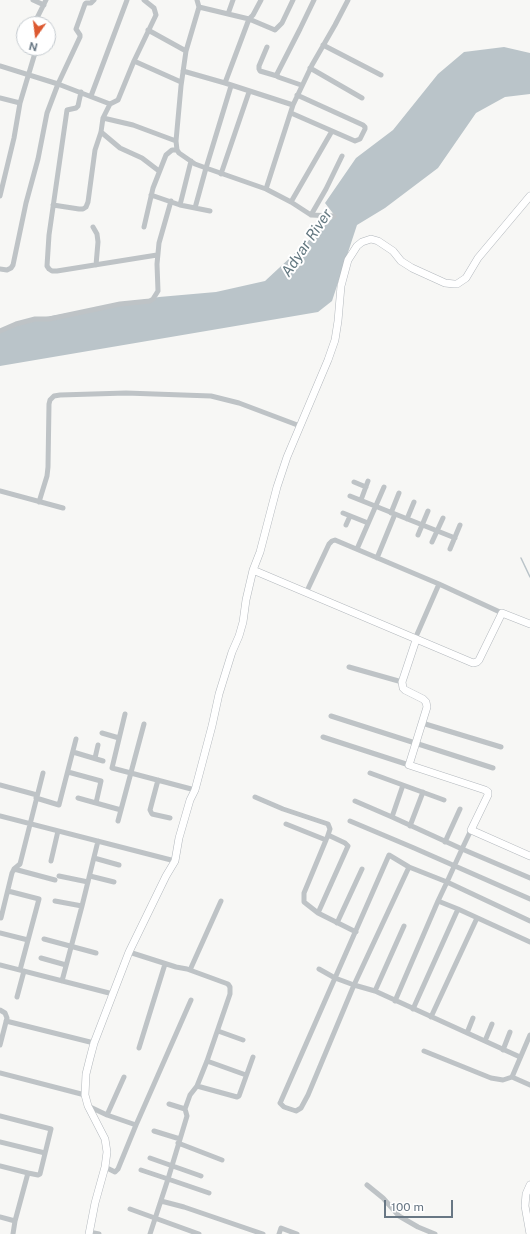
<!DOCTYPE html>
<html>
<head>
<meta charset="utf-8">
<style>
  body { margin:0 }
  #map { position:relative; width:530px; height:1234px; overflow:hidden; background:#f7f7f5; font-family:"Public Sans",sans-serif }
  canvas { display:block }
  .north { position:absolute; left:16px; top:16px; width:40px; height:40px; box-sizing:border-box; background:#fff; border:1px solid #c3c9ce; border-radius:50%; rotate:194deg; font-size:11px; font-weight:700; line-height:16px; text-align:center; color:#687784 }
  .north::after { content:''; display:block; margin:auto; width:14px; height:18px; background:#dc5930; clip-path:polygon(50% 0,100% 100%,50% 72%,0 100%) }
  .scale { position:absolute; left:384px; top:1200px; width:69px; height:18px; box-sizing:border-box; border:2px solid #687784; border-top:0; padding-left:5px; font-size:12px; line-height:14px; white-space:nowrap; color:#687784; -webkit-text-stroke:3px #fff; paint-order:stroke }
</style>
</head>
<body>
<div id="map">
<canvas width="530" height="1234"></canvas>
<div class="north">N</div>
<div class="scale">100 m</div>
</div>
<script>
const c = document.querySelector('canvas').getContext('2d');
c.lineJoin = 'round';
function fillPath(path, color) {
  c.fillStyle = color;
  c.fill(path, 'evenodd');
}
function poly(rows) {
  const path = new Path2D();
  for (const r of rows) {
    path.moveTo(r[0], r[1]);
    for (let i = 2; i < r.length; i += 2) path.lineTo(r[i], r[i + 1]);
  }
  return path;
}
function strokePath(path, color, width, dash) {
  c.strokeStyle = color;
  c.lineWidth = width;
  c.lineCap = dash ? 'butt' : 'round';
  c.setLineDash(dash || []);
  c.stroke(path);
}
function write(font, color, halo, rows, align = 'center') {
  c.font = font + ' "Public Sans",sans-serif';
  c.lineWidth = 4;
  c.setLineDash([]);
  c.textBaseline = 'middle';
  c.strokeStyle = halo;
  c.fillStyle = color;
  for (const [text, x, y, turn = 0] of rows) {
    c.save();
    c.translate(x, y);
    c.rotate((+turn || 0) * Math.PI / 180);
    c.textAlign = isNaN(turn) ? turn : align;
    if (halo) c.strokeText(text, 0, 0);
    c.fillText(text, 0, 0);
    c.restore();
  }
}
const water = poly([
  [504,47,530,53,530,94,505,97,476,113,438,168,385,208,357,225,332,301,318,312,0,366,0,331,46,317,159,297,216,292,265,281,335,216,325,203,356,158,393,130,438,74,464,52]
]);
const stream = poly([
  [521,558,530,577]
]);
const street = poly([
  [33,0,44,5],
  [197,0,199,7,186,51,181,86,176,141,177,150,179,153,195,164,206,168,266,189,291,202,311,215,334,216],
  [199,7,249,19,275,30,282,23,293,0],
  [228,14,233,0],
  [34,24,46,0],
  [148,30,186,51],
  [323,45,381,75],
  [267,47,259,66,259,69,260,71,277,76],
  [134,61,181,82],
  [0,66,58,84,110,104,118,100,134,61,156,15,154,8,144,0],
  [310,68,362,98],
  [183,71,225,83,293,105],
  [225,83,249,19,253,15,261,0],
  [301,85,278,77,277,74,300,29,314,0],
  [81,92,78,106,76,108,67,110,49,235,47,266,49,269,52,271,57,271,157,255],
  [91,96,127,0],
  [0,98,20,103],
  [291,113,355,141,360,139,365,129,365,127,363,125,297,95],
  [103,118,133,125,176,141],
  [101,132,120,148,142,158,159,171],
  [221,174,249,92],
  [266,189,293,105,312,65,335,25,348,0],
  [151,195,180,205,210,211],
  [0,196,14,138,20,103,35,53,34,48],
  [291,202,332,131],
  [53,205,79,209,83,209,86,207,88,202,95,150,101,132,103,118,110,104],
  [180,205,191,161],
  [195,208,206,168,231,86],
  [311,215,326,189,342,156],
  [93,227,97,234,98,242,96,265],
  [144,227,153,188,166,155,172,150,177,150],
  [0,269,7,270,11,268,13,265,26,203,38,159,47,113,58,84,80,37,80,35,76,29,85,4,86,3,91,3,94,0],
  [0,331,16,324,35,319,49,319,120,304,150,301,153,299,158,291,157,264,159,243,171,201],
  [354,482,366,487],
  [0,491,63,508],
  [350,496,455,538],
  [361,500,368,481],
  [39,502,47,476,48,467,49,404,50,400,54,396,60,395,126,393,211,396,239,403,300,426],
  [343,513,368,523],
  [391,513,399,493],
  [407,519,414,502],
  [346,525,350,516],
  [418,535,428,511],
  [432,542,443,518],
  [357,549,384,487],
  [450,549,460,525],
  [377,558,395,514],
  [306,593,329,544,332,541,335,540,439,584,502,613],
  [415,639,439,584],
  [349,667,402,682],
  [125,714,112,768,195,790],
  [331,716,493,768],
  [422,723,501,747],
  [102,733,119,738],
  [323,737,409,765],
  [73,752,103,761],
  [95,758,98,745],
  [68,772,101,781,96,803],
  [370,773,444,800],
  [158,780,150,810,152,814,170,818],
  [0,785,37,795],
  [255,797,283,809,328,824,330,829,327,838],
  [36,798,59,805,76,739],
  [78,798,121,810],
  [355,801,392,817,403,785],
  [0,816,175,861],
  [392,817,462,849,471,830],
  [118,821,144,724],
  [350,821,414,848,530,899],
  [286,824,326,840,304,893,304,902,318,913,356,932],
  [410,826,423,792],
  [445,842,460,809],
  [94,858,119,865],
  [51,861,58,831],
  [14,869,55,880],
  [59,876,88,882],
  [90,876,114,882],
  [530,878,462,849,447,882,530,921],
  [8,891,39,899,20,970],
  [55,901,82,906],
  [318,913,348,846,345,843,328,835],
  [1,918,12,873,14,869,20,864,43,773],
  [337,923,362,869],
  [0,933,28,940],
  [44,939,96,953],
  [129,952,176,967,187,969,228,984,230,987,230,994,207,1061,197,1086,190,1095,185,1109],
  [41,958,66,965],
  [0,965,113,994],
  [319,969,335,978,281,1101,280,1103,284,1107,296,1111,301,1108,308,1095,354,985,409,867],
  [190,970,221,901],
  [62,981,82,906,98,841],
  [375,991,404,926],
  [17,997,24,971],
  [395,1001,438,901],
  [413,1009,458,909],
  [0,1010,5,1013,7,1018,0,1045],
  [431,1017,477,918],
  [6,1021,94,1043],
  [218,1031,243,1040],
  [467,1033,473,1018],
  [530,1035,512,1077,530,1085],
  [485,1041,492,1024],
  [139,1048,165,964],
  [503,1050,510,1032],
  [424,1051,491,1078,503,1080,512,1077],
  [520,1057,375,991,354,985,335,978,389,855,409,867,447,882,438,901,458,909,530,942],
  [207,1061,246,1075],
  [0,1073,85,1095],
  [197,1086,237,1097,239,1096,253,1057],
  [88,1106,107,1115,136,1125],
  [107,1115,124,1077],
  [0,1116,51,1129,40,1174,38,1175,28,1173,15,1221],
  [154,1131,180,1139],
  [0,1142,45,1153],
  [178,1143,222,1160],
  [150,1158,201,1176],
  [0,1166,28,1173],
  [105,1167,115,1172,118,1169,136,1125,191,1000],
  [141,1170,168,1179,187,1116,185,1109,169,1104],
  [367,1185,383,1198,399,1216,418,1227,435,1234],
  [161,1201,184,1207,263,1234],
  [130,1209,199,1234],
  [0,1217,15,1221,13,1234],
  [89,1232,99,1234],
  [150,1234,168,1179,209,1193],
  [279,1234,281,1228,297,1234]
]);
const secondary = poly([
  [253,570,473,663,477,662,479,660,502,613,530,624],
  [416,640,402,682,403,688,405,690,423,699,426,702,427,707,409,765,485,790,488,792,488,795,471,830,530,856],
  [89,1234,95,1203,105,1167,107,1152,105,1139,88,1106,85,1095,86,1074,90,1058,94,1043,129,952,166,876,175,861,179,838,190,800,195,790,212,726,219,694,232,652,239,636,243,622,246,600,253,570,260,552,277,487,287,457,328,360,335,340,338,321,341,286,348,260,357,246,362,242,371,239,378,241,393,251,401,261,412,268,445,283,454,284,457,284,466,278,478,258,530,196],
  [530,1234,525,1206,526,1194,530,1185]
]);
const waterNames = [
  ["Adyar River",307,243,-56]
];
fillPath(water, '#bac4c9');
strokePath(stream, '#bac4c9', 1.5);
strokePath(secondary, '#b3b8bd', 8);
strokePath(street, '#bec3c6', 5);
strokePath(secondary, '#fff', 7);
write('italic 15px', '#637880', '#fff', waterNames);
</script>
</body>
</html>
